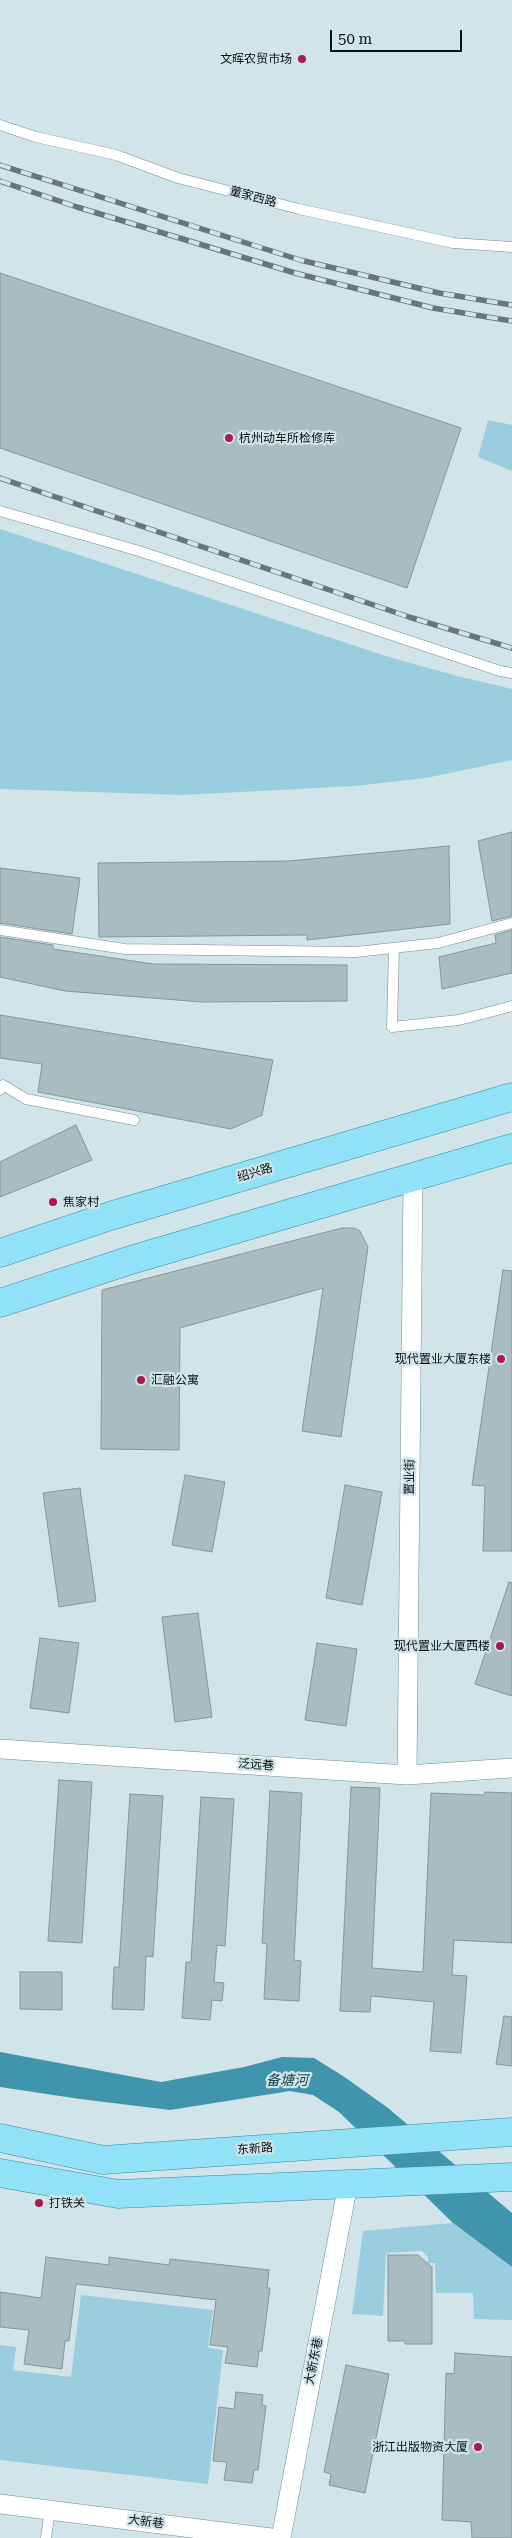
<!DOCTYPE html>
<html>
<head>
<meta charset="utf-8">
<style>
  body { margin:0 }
  #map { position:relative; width:512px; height:2538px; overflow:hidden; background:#d0e4ea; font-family:"Roboto Serif",serif }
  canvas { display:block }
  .scale { position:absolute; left:330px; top:30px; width:132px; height:22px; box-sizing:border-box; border:2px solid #080f11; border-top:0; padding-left:6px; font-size:15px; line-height:18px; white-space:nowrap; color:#080f11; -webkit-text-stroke:4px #d0e4ea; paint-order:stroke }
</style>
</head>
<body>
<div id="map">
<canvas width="512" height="2538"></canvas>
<div class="scale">50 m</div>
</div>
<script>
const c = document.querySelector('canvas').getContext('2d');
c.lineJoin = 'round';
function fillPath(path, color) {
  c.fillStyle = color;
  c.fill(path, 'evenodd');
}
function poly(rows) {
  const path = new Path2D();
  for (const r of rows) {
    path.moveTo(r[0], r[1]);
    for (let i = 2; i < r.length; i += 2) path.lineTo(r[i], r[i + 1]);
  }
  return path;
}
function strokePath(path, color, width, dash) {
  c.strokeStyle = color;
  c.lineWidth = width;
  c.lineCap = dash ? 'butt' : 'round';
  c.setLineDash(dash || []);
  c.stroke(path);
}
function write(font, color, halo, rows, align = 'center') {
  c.font = font + ' "Roboto Serif","Noto Sans SC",serif';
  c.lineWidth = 4.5;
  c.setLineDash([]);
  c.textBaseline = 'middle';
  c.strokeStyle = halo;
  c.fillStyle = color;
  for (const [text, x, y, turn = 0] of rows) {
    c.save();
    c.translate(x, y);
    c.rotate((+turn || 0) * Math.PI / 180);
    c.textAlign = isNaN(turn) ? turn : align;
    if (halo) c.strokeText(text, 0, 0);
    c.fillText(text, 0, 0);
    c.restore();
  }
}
const green = poly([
  [488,420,512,425,512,471,478,457],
  [0,529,389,657,461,677,512,689,512,760,426,778,355,786,183,795,0,789],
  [453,2223,512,2267,512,2320,474,2319,473,2293,436,2293,435,2263,428,2263,428,2257,422,2251,386,2253,383,2316,352,2314,363,2231],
  [81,2295,213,2310,208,2348,223,2350,208,2484,0,2460,0,2345,16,2347,13,2370,71,2377]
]);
const water = poly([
  [0,2052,161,2082,244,2067,282,2057,314,2058,343,2076,388,2108,512,2213,512,2267,453,2223,339,2112,313,2095,290,2091,170,2110,80,2099,0,2087]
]);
const building = poly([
  [0,273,461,428,407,588,0,448,0,273],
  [512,832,512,916,492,921,478,841,512,832],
  [449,846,450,924,307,940,307,935,99,937,98,863,289,861,449,846],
  [0,868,80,878,72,934,0,923,0,868],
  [512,930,512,973,442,989,439,957,496,943,495,935,512,930],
  [0,937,53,945,53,949,153,964,347,965,347,1001,202,1002,65,991,0,977,0,937],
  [0,1015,273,1060,262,1115,231,1129,38,1092,42,1064,0,1058,0,1015],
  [76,1125,92,1160,0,1197,0,1162,76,1125],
  [342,1228,354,1228,360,1231,368,1247,341,1437,302,1431,323,1288,180,1328,179,1450,101,1449,102,1290,342,1228],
  [503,1270,512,1271,512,1551,483,1551,485,1486,472,1485,503,1270],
  [185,1475,225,1482,212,1552,172,1545,185,1475],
  [345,1485,382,1492,362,1605,326,1598,345,1485],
  [80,1488,96,1601,59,1607,43,1493,80,1488],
  [509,1582,512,1583,512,1696,475,1684,509,1582],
  [198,1613,212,1717,175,1722,162,1617,198,1613],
  [40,1638,79,1643,69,1713,30,1708,40,1638],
  [317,1643,357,1649,346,1726,305,1720,317,1643],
  [59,1780,92,1782,82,1943,48,1941,59,1780],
  [351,1787,380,1788,372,1968,423,1972,431,1793,484,1795,485,1792,512,1793,512,1943,454,1940,452,1975,467,1976,461,2053,430,2051,434,2002,371,1996,370,2012,340,2011,351,1787],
  [270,1791,302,1793,294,1960,301,1961,299,2001,264,1999,267,1944,262,1943,270,1791],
  [130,1794,163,1796,153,1957,146,1956,144,2010,112,2009,114,1967,119,1967,130,1794],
  [201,1797,234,1799,225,1946,217,1945,214,1982,224,1983,222,2001,212,2000,210,2020,182,2018,186,1962,191,1962,201,1797],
  [20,1972,62,1972,62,2010,20,2009,20,1972],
  [504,2016,512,2017,512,2066,496,2064,504,2016],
  [388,2255,418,2255,432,2267,432,2344,405,2344,405,2341,388,2341,388,2255],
  [46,2257,109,2265,109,2257,169,2265,170,2259,269,2270,267,2288,270,2288,262,2351,259,2351,257,2367,225,2363,228,2347,210,2345,216,2300,76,2284,69,2341,65,2341,62,2369,24,2364,29,2330,0,2327,0,2292,41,2298,46,2257],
  [455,2353,512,2357,512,2538,472,2538,471,2522,442,2520,446,2373,454,2374,455,2353],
  [346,2365,389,2374,365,2493,329,2485,331,2474,324,2472,346,2365],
  [236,2392,263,2395,262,2405,266,2406,258,2470,254,2470,252,2483,224,2480,227,2462,213,2461,219,2407,234,2409,236,2392]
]);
const lane = poly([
  [0,125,36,137,116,155,178,178,299,209,453,243,512,247],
  [0,511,139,551,500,671,512,673],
  [0,930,125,949,356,952,438,943,512,923],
  [394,948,392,1027,459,1020,512,1006],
  [0,1090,3,1085,26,1099,134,1120],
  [46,2538,50,2510]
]);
const street = poly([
  [0,1749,407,1775,512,1768],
  [407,1775,413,1178],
  [0,2504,271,2538],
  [281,2538,348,2184]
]);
const primary = poly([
  [0,1253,110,1216,512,1097],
  [0,1303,131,1260,512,1148],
  [0,2138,103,2160,512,2132],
  [0,2173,118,2194,512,2177]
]);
const rail = poly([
  [0,165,300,260,439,293,512,305],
  [0,181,77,207,295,273,433,308,512,321],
  [0,478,409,617,512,648]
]);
const markers = [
  [302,59,5,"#ad1a49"],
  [229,438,5,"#ad1a49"],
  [53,1202,5,"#ad1a49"],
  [501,1359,5,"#ad1a49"],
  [141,1380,5,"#ad1a49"],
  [500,1646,5,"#ad1a49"],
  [39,2203,5,"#ad1a49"],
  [478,2447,5,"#ad1a49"]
];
const poiNames = [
  ["文晖农贸市场",292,59],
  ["杭州动车所检修库",239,438,"left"],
  ["焦家村",63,1202,"left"],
  ["现代置业大厦东楼",491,1359],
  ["汇融公寓",151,1380,"left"],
  ["现代置业大厦西楼",490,1646],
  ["打铁关",49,2203,"left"],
  ["浙江出版物资大厦",468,2447]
];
const streetNames = [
  ["董家西路",253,197,15],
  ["绍兴路",255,1173,-17],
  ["置业街",410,1477,-89],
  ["泛远巷",256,1765,4],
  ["东新路",255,2149,-4],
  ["大新东巷",314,2361,-79],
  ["大新巷",146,2522,7]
];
const waterNames = [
  ["备塘河",287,2081]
];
fillPath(green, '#9acede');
fillPath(water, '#4095ad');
fillPath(building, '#a8bcc2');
strokePath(building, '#83969c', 1);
strokePath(lane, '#778a90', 11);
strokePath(street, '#778a90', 20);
strokePath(primary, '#328ba3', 29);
strokePath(lane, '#fff', 10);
strokePath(street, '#fff', 19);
strokePath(primary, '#92e2f7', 28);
strokePath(rail, '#687579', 5.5);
strokePath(rail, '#d0e4ea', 4, [11]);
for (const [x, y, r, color] of markers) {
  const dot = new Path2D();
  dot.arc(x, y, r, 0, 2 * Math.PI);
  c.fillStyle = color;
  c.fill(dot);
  strokePath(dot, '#d0e4ea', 2);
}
write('12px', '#080f11', '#d0e4ea', poiNames, 'right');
write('12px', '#080f11', '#d0e4ea', streetNames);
write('italic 14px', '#1d434e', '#d0e4ea', waterNames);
</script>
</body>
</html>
